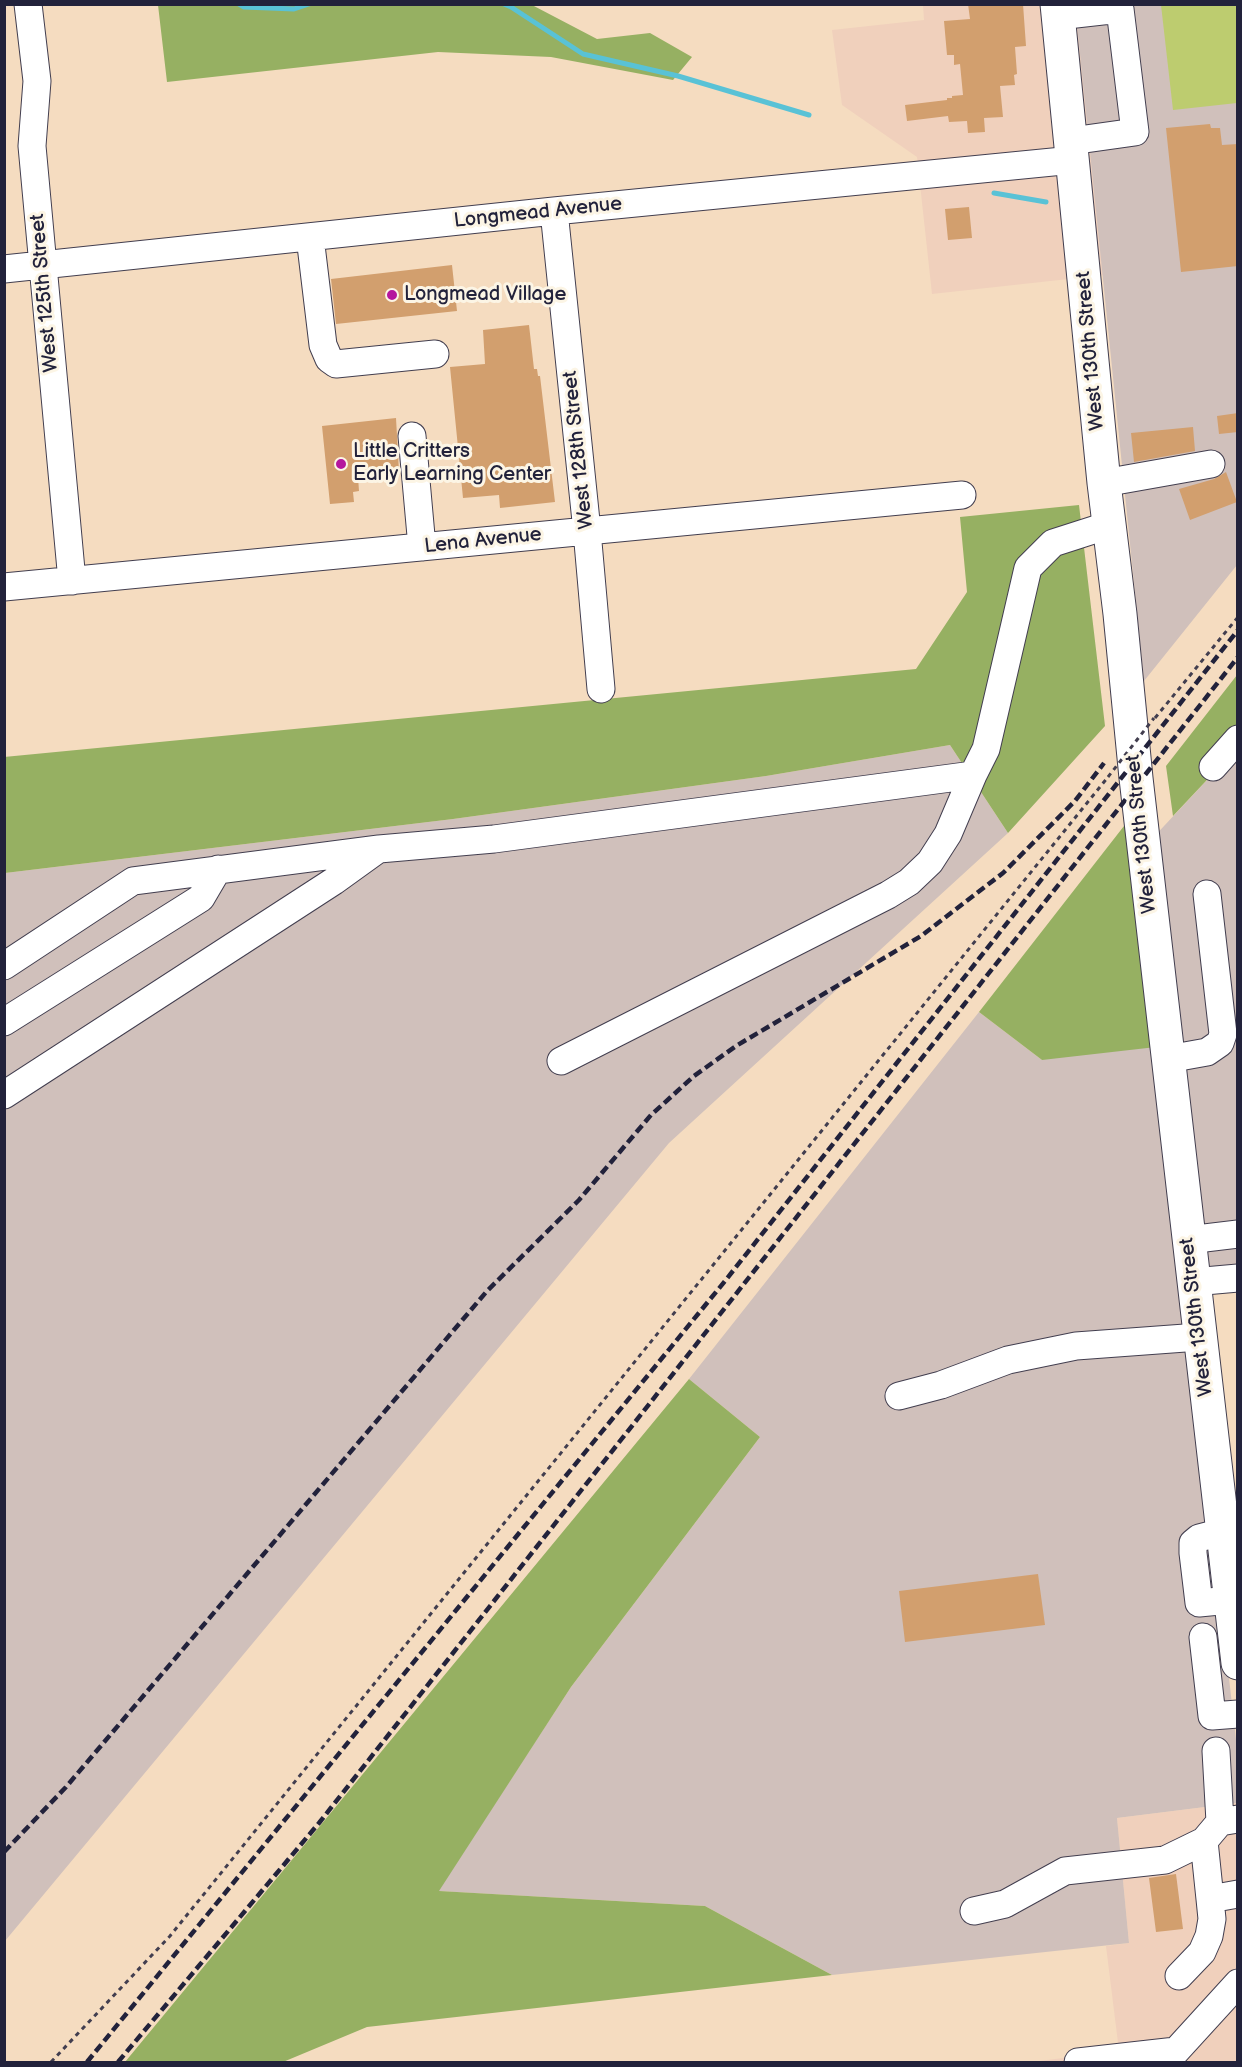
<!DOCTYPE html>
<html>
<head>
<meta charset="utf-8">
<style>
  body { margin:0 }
  #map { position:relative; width:1242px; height:2067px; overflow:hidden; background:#f5dcc0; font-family:"Balsamiq Sans",sans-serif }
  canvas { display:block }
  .frame { position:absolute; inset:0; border:6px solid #22223b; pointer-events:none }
</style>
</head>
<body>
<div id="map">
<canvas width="1242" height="2067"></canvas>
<div class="frame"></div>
</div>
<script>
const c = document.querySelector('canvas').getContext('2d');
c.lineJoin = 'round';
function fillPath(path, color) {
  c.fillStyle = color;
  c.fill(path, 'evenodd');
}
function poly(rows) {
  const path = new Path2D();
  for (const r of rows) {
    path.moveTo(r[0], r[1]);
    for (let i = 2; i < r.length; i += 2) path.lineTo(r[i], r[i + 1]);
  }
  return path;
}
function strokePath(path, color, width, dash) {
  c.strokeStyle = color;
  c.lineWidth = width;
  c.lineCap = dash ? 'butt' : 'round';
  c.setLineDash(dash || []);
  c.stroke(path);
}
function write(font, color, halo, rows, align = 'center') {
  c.font = font + ' "Balsamiq Sans",sans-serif';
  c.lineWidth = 6;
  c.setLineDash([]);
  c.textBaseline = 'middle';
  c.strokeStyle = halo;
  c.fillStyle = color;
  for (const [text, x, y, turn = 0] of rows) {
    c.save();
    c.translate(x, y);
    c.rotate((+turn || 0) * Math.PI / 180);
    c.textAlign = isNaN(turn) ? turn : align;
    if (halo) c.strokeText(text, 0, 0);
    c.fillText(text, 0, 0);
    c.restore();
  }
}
const built = poly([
  [923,5,1076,5,1105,275,932,294,917,157,842,105,832,30,924,20],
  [1237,1803,1237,2062,1031,2062,1119,2051,1106,1946,1129,1943,1117,1818]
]);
const industrial = poly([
  [1075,5,1237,5,1237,565,1144,681],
  [950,745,1008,833,669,1143,5,1941,5,873,453,819,766,776],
  [1237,748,1237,1270,1183,1276,1237,1748,1237,1803,1117,1818,1129,1943,832,1975,705,1906,438,1891,571,1687,760,1437,689,1379,979,1012,1042,1060,1135,857]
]);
const green = poly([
  [1161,5,1237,5,1237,103,1173,110]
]);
const forest = poly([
  [158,5,532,5,597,39,650,33,692,57,673,80,551,57,438,52,167,82],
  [1079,505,1105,726,1008,833,950,745,766,776,453,819,5,873,4,757,916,669,967,592,960,517],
  [1237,675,1237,748,1173,816,1166,766],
  [1131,817,1156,1047,1042,1060,979,1012],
  [689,1379,760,1437,571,1687,439,1891,705,1906,832,1975,367,2027,283,2062,125,2062]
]);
const stream = poly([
  [239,4,244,7,294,9,309,4],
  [504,4,511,7,583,54,678,76,809,115],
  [994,193,1046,202]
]);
const building = poly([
  [968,4,1023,4,1026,46,1015,47,1017,74,1014,75,1015,85,1000,86,1003,117,984,118,985,132,968,133,967,121,949,122,948,116,907,121,905,105,947,100,947,98,952,98,952,96,963,95,960,64,954,65,954,55,947,55,944,21,970,19],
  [1210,124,1211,128,1220,128,1222,145,1238,144,1238,266,1181,272,1166,128],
  [969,207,972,238,948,240,945,209],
  [452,265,457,311,336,324,331,279],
  [529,325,534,369,537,369,538,376,540,376,555,502,500,508,499,495,463,498,450,367,485,364,483,330],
  [1238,413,1238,432,1219,434,1217,416],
  [396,418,399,472,358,477,359,491,353,492,354,502,330,504,322,426],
  [1193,427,1195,451,1134,462,1131,433],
  [1226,472,1237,502,1190,520,1179,489,1214,479],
  [1038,1574,1045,1625,905,1642,899,1591],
  [1176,1874,1183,1929,1156,1932,1149,1878]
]);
const path = poly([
  [1155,718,1238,617],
  [51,2062,170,1936,1108,777]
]);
const minor = poly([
  [28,4,37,81,32,146,72,581],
  [1058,16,1120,9,1135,132,1071,141],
  [554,211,587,531,601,689],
  [310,237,323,345,329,359,336,364,435,354],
  [4,269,554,211,1073,160],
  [412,436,422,547],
  [1104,483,1211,464],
  [4,587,962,495],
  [1213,767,1238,739],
  [4,966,133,881,379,849,494,839,973,775,986,749,1028,568,1053,543,1109,525],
  [4,1022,201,898,218,869],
  [1168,1059,1207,1052,1220,1043,1223,1034,1207,894],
  [561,1061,888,895,909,882,930,862,948,834,973,775],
  [4,1095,334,881,377,850],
  [1188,1240,1238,1234],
  [1193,1282,1238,1278],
  [899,1396,941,1385,1008,1360,1076,1346,1199,1337],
  [1222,1532,1199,1538,1193,1543,1193,1553,1199,1603,1230,1600],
  [1203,1637,1212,1716,1238,1714],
  [1216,1751,1220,1822,1238,1819],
  [1204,1841,1210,1899,1238,1894],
  [974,1911,1005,1904,1065,1871,1165,1860,1204,1841,1220,1822],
  [1179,1976,1202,1952,1209,1936,1212,1919,1210,1899],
  [1078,2062,1176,2051],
  [1166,2062,1238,1983]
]);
const major = poly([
  [1057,4,1104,483,1120,614,1136,778,1238,1663]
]);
const rail = poly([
  [4,1852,66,1787,487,1291,579,1200,651,1115,694,1076,736,1046,921,936,1003,873,1075,801,1104,763],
  [87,2062,725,1281,1238,630],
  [118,2062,319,1823,1238,657]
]);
const pathBridge = poly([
  [1108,777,1154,718]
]);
const markers = [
  [392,295,6,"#b5179e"],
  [341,464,6,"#b5179e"]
];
const streetNames = [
  ["Longmead Avenue",538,213,-6],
  ["West 125th Street",45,293,-95],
  ["West 130th Street",1091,351,-95],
  ["West 128th Street",579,450,-96],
  ["Lena Avenue",483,541,-6],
  ["West 130th Street",1142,834,-96],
  ["West 130th Street",1197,1317,-97]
];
const poiNames = [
  ["Longmead Village",404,295],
  ["Little Critters",353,452],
  ["Early Learning Center",353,475]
];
fillPath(built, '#f0d0bc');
fillPath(industrial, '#d0c0bb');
fillPath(green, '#bdcc6f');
fillPath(forest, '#96b062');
strokePath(stream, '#59c2d6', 5);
fillPath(building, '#d29f6e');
strokePath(minor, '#423e4f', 29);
strokePath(major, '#423e4f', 35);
strokePath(path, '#423e4f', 3, [4.5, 4.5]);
strokePath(minor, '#fff', 27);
strokePath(major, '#fff', 33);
strokePath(rail, '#22223b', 4.5, [9, 4.5]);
strokePath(pathBridge, '#423e4f', 3, [4.5, 4.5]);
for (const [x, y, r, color] of markers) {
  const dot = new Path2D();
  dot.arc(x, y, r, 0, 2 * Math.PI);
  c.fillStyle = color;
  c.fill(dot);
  strokePath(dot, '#fcf5e5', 2);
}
write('20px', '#22223b', '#fcf5e5', streetNames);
write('20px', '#22223b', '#fcf5e5', poiNames, 'left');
</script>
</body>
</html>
